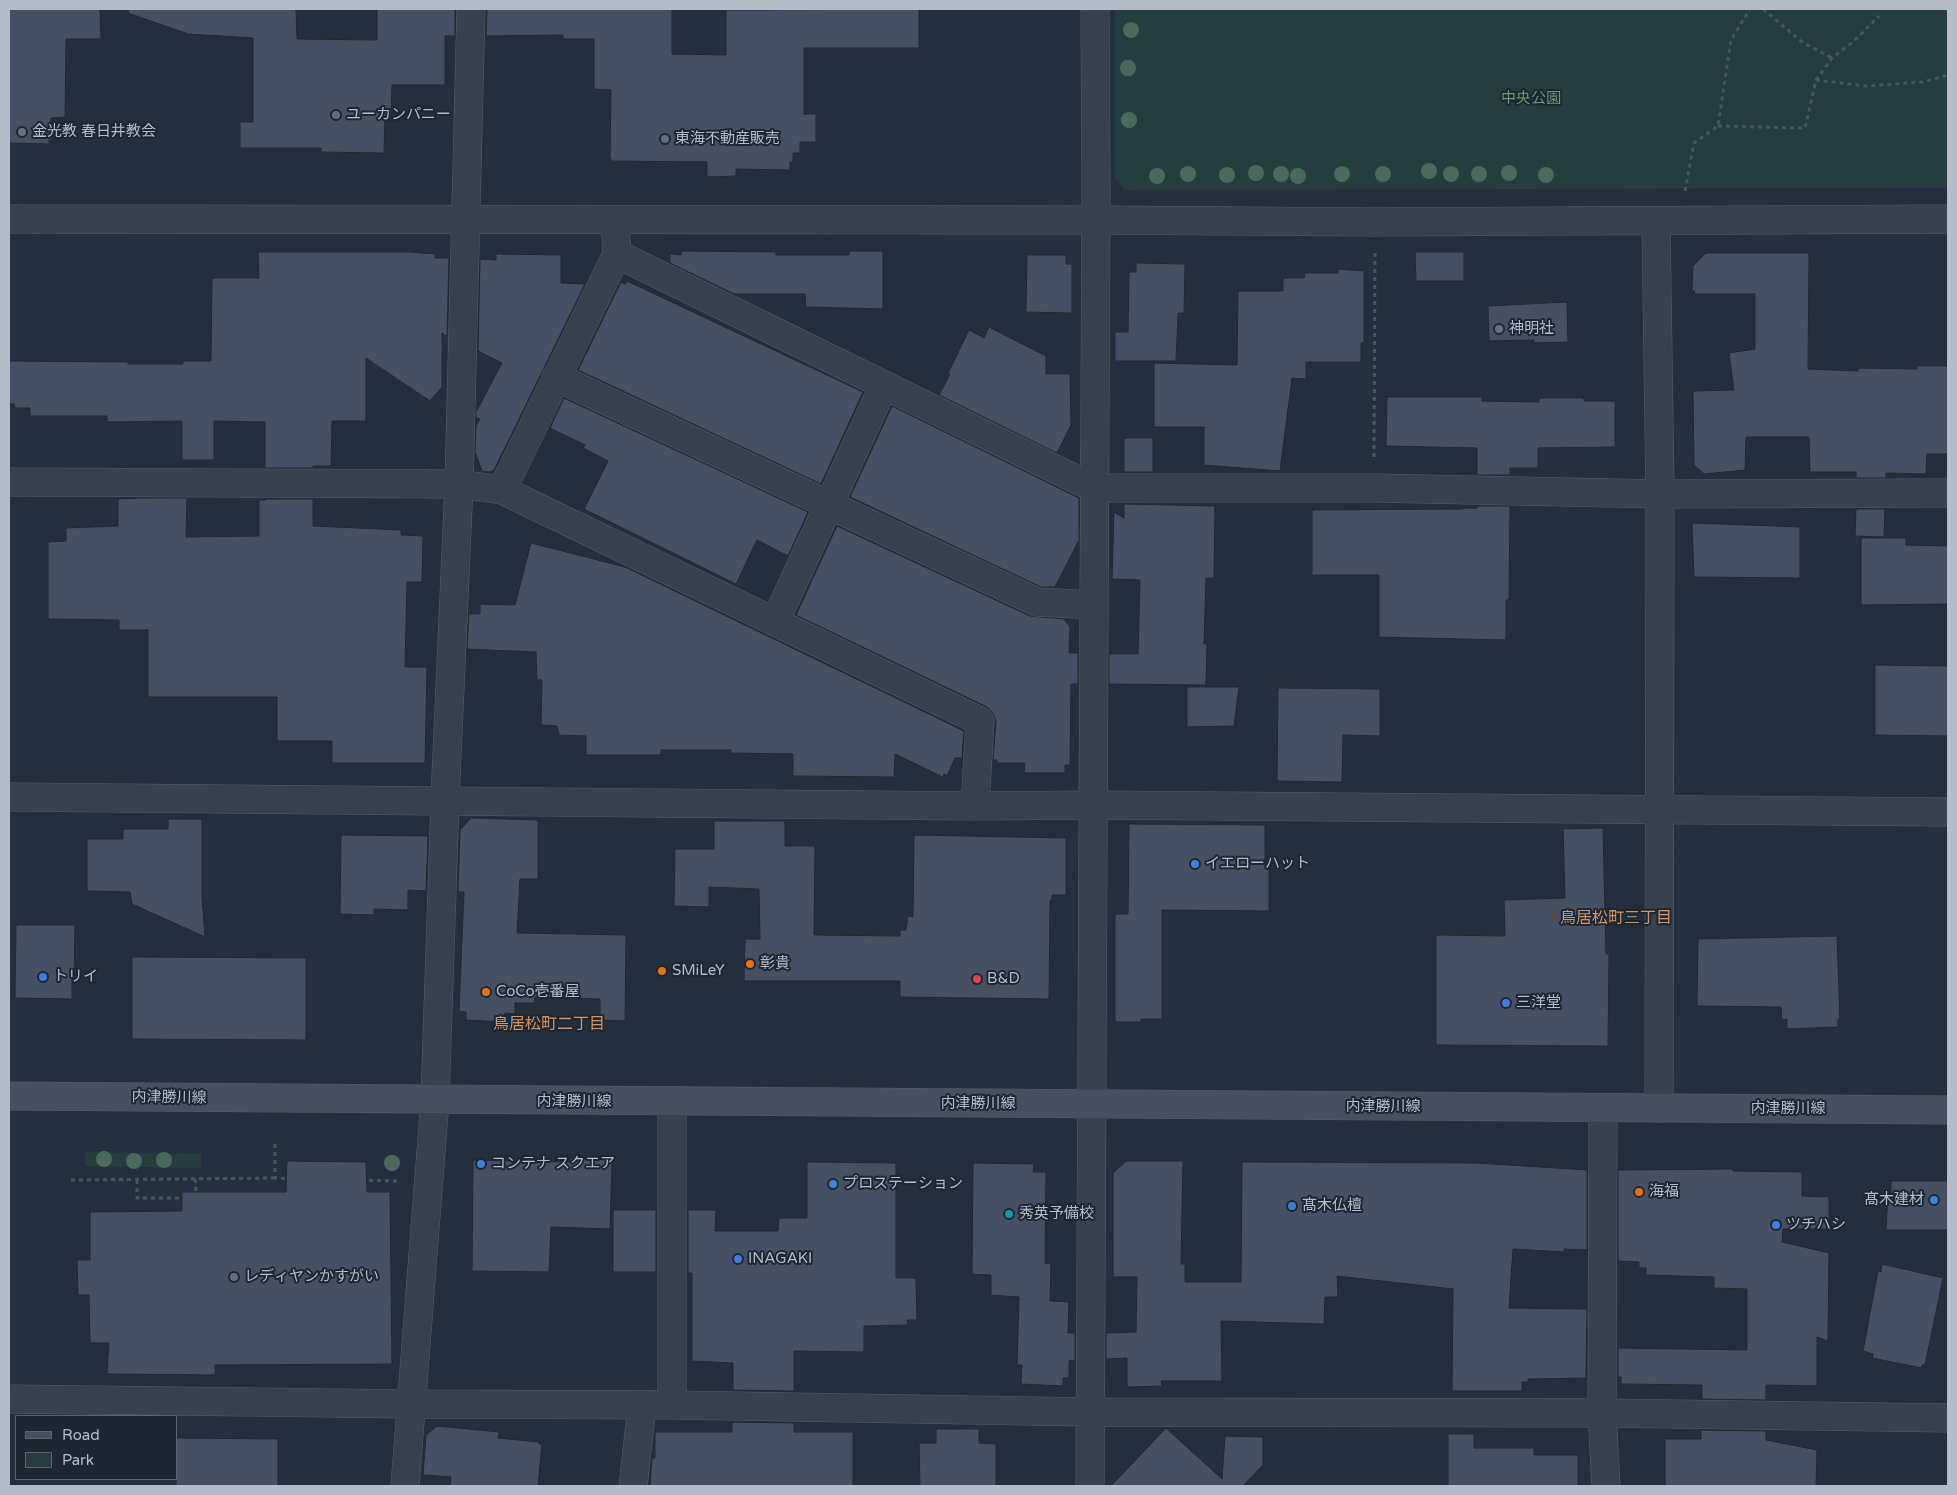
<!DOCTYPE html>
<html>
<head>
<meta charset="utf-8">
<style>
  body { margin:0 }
  #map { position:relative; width:1957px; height:1495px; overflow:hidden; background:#242f3e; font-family:"Varela Round",sans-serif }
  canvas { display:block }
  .frame { position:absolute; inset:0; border:10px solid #b4bcc9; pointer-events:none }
  .legend { position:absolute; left:15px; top:1415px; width:162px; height:65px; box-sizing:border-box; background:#1d2633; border:1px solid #59626f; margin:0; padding:6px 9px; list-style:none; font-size:15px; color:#b4bcc9 }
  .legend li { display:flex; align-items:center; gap:10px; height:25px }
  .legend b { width:25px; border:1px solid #59626f }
</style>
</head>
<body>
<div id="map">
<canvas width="1957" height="1495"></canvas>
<div class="frame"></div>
<ul class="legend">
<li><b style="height:6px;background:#465061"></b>Road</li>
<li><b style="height:14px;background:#263c3f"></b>Park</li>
</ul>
</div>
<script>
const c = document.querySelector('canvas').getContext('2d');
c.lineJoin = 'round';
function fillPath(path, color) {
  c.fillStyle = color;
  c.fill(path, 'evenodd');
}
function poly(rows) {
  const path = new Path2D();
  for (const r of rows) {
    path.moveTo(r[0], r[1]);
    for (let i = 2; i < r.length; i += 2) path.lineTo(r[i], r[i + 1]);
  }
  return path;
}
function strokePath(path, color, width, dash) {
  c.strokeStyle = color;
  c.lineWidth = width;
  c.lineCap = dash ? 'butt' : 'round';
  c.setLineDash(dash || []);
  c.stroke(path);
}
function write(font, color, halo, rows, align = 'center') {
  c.font = font + ' "Varela Round","Noto Sans JP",sans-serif';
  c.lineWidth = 4;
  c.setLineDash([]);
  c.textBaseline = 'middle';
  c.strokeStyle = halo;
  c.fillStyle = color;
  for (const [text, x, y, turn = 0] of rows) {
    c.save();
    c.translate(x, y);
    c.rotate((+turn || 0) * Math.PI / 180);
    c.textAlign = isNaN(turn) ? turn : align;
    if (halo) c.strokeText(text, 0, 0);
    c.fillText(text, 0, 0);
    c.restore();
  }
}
const green = poly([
  [1115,9,1948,9,1948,188,1125,190,1115,178],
  [85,1152,201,1154,201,1168,85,1166]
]);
const building = poly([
  [9,9,100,9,101,39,66,39,65,117,51,118,51,140,49,140,49,144,9,143,9,9],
  [129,9,296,9,297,39,377,40,377,9,455,9,455,36,445,36,445,85,392,85,391,117,385,117,384,153,321,152,321,148,240,148,240,122,253,122,253,38,188,34,128,13,129,9],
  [487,9,672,9,672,54,726,55,726,10,919,9,919,48,804,48,804,114,816,114,816,142,800,142,800,153,793,153,793,162,790,162,790,170,736,169,736,176,707,177,707,162,612,161,610,158,611,90,594,89,594,39,563,39,563,35,486,36,487,9],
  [681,251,776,252,776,255,849,255,849,251,883,251,883,309,806,307,805,294,734,294,670,263,670,254,681,255,681,251],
  [258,252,409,252,435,254,435,258,449,258,447,336,442,333,442,387,430,401,366,358,366,421,332,421,331,466,313,466,313,468,265,468,265,422,214,421,214,460,182,460,182,421,107,422,107,416,30,416,30,408,15,408,14,404,9,404,9,361,128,362,128,364,183,364,183,361,211,361,212,278,259,278,258,252],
  [1415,252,1464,252,1464,281,1416,281,1415,252],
  [1706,253,1809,253,1808,369,1858,371,1858,368,1917,369,1917,366,1948,366,1948,454,1927,454,1926,474,1886,473,1886,478,1856,478,1856,472,1810,472,1809,437,1746,437,1745,470,1704,474,1694,465,1693,391,1734,390,1729,353,1755,349,1755,294,1694,294,1695,291,1692,291,1693,266,1706,253],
  [496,254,561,255,561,283,585,284,494,470,489,472,482,471,475,452,476,426,480,419,476,418,476,412,502,363,478,351,480,259,496,260,496,254],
  [1027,255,1066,255,1066,264,1072,264,1072,313,1026,312,1027,255],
  [1136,263,1185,264,1184,313,1178,313,1176,361,1115,361,1115,332,1128,332,1129,272,1136,272,1136,263],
  [1338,269,1364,271,1364,343,1361,343,1361,362,1306,362,1306,379,1292,378,1280,471,1204,465,1204,427,1154,427,1154,363,1237,365,1238,291,1283,291,1283,278,1304,278,1305,273,1338,273,1338,269],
  [627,281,863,392,821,484,578,370,621,282,625,284,627,281],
  [1567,302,1568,342,1534,343,1534,340,1489,341,1488,306,1567,302],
  [989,327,1046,356,1046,374,1070,374,1071,425,1057,453,939,395,950,374,948,373,969,330,984,338,989,327],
  [1387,397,1482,397,1482,401,1539,402,1539,398,1584,398,1584,401,1615,401,1615,447,1538,448,1538,468,1510,468,1510,475,1477,475,1477,448,1386,446,1387,397],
  [564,398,808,512,788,556,757,540,736,584,584,509,608,461,583,448,585,445,550,428,564,398],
  [892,406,1079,498,1079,540,1055,587,1041,587,850,497,892,406],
  [1124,438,1153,438,1153,472,1124,472,1124,438],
  [143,498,187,498,186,537,259,536,259,500,266,500,266,499,313,499,313,526,401,530,401,535,423,536,422,582,407,582,405,667,427,667,425,763,332,763,332,741,277,741,277,697,148,697,148,630,119,630,119,620,48,619,48,542,66,541,66,528,118,526,118,499,143,498],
  [1124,504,1215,506,1214,578,1206,578,1204,644,1207,644,1206,685,1109,684,1109,654,1138,654,1140,580,1112,579,1114,512,1124,518,1124,504],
  [1477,506,1510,506,1509,600,1506,600,1506,640,1379,637,1379,575,1312,575,1312,510,1463,509,1463,508,1477,508,1477,506],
  [1856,509,1885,509,1884,537,1855,536,1856,509],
  [1692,523,1800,527,1800,578,1694,577,1692,523],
  [837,526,1030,616,1064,619,1070,627,1069,653,1078,653,1078,684,1071,684,1070,765,1065,765,1065,773,1024,773,1025,763,997,763,997,760,993,760,996,721,993,713,987,707,796,615,837,526],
  [1861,538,1906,538,1906,545,1948,546,1948,604,1861,605,1861,538],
  [531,543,625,567,964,731,962,758,955,758,947,776,944,774,943,777,895,754,894,777,793,776,793,754,731,753,731,750,661,750,661,755,586,755,586,736,559,735,557,726,541,725,542,680,537,680,536,652,467,649,469,614,480,614,480,604,515,605,531,543],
  [1875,665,1948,666,1948,736,1875,735,1875,665],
  [1187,687,1239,687,1234,726,1187,727,1187,687],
  [1278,688,1380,689,1380,736,1343,735,1342,782,1277,781,1278,688],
  [471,818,538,820,538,879,520,879,517,933,626,935,625,1021,600,1020,600,999,535,997,534,1003,515,1003,515,1014,505,1013,504,1022,466,1020,466,1012,459,1011,464,892,458,892,460,830,471,818],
  [168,819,202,819,202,896,205,937,132,904,130,892,87,891,87,839,123,839,123,829,168,829,168,819],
  [714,821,785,821,785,846,815,846,814,935,900,936,900,930,906,930,908,916,913,917,914,835,1066,838,1066,895,1052,895,1052,900,1050,900,1049,999,900,997,900,981,744,981,745,939,760,939,759,889,709,887,709,907,674,906,675,849,714,849,714,821],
  [1129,824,1265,825,1265,867,1269,867,1269,911,1162,910,1162,1019,1141,1019,1141,1022,1115,1022,1115,914,1128,914,1129,824],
  [1603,828,1606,954,1609,954,1608,1046,1436,1045,1436,935,1505,936,1504,900,1565,898,1563,829,1603,828],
  [341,835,428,836,426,891,408,890,408,910,374,909,374,915,340,914,341,835],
  [16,925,75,925,74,982,72,982,72,999,15,998,16,925],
  [1837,936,1840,1019,1838,1019,1838,1027,1787,1029,1787,1019,1782,1020,1781,1007,1697,1006,1698,939,1837,936],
  [132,957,306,958,306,1040,132,1039,132,957],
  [570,1158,612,1160,610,1229,551,1227,549,1272,472,1271,473,1160,570,1162,570,1158],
  [287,1161,366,1162,367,1192,390,1192,392,1364,215,1365,215,1375,107,1374,109,1343,90,1343,89,1295,78,1295,77,1260,90,1260,90,1212,182,1211,182,1192,286,1192,287,1161],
  [1126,1161,1183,1161,1181,1264,1185,1264,1185,1282,1241,1282,1242,1162,1476,1163,1587,1170,1587,1250,1564,1249,1564,1252,1513,1249,1509,1308,1587,1309,1586,1378,1528,1379,1528,1382,1522,1382,1522,1391,1452,1391,1453,1289,1337,1276,1338,1297,1325,1297,1324,1324,1221,1321,1222,1381,1161,1381,1162,1386,1127,1387,1127,1358,1106,1359,1106,1333,1136,1332,1137,1277,1113,1277,1113,1173,1126,1161],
  [807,1162,896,1163,896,1278,916,1278,917,1320,907,1320,908,1325,864,1326,864,1352,794,1351,794,1391,733,1390,733,1363,692,1361,692,1273,688,1273,688,1210,716,1210,715,1231,778,1231,779,1218,807,1218,807,1162],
  [973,1163,1034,1164,1033,1172,1046,1172,1045,1263,1051,1264,1050,1301,1069,1302,1068,1333,1075,1333,1075,1360,1069,1361,1069,1378,1063,1378,1063,1386,1021,1384,1022,1365,1017,1365,1019,1297,991,1295,991,1275,972,1274,973,1163],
  [1733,1169,1733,1171,1802,1172,1802,1196,1829,1197,1829,1229,1783,1229,1782,1242,1829,1253,1828,1341,1817,1337,1817,1386,1766,1385,1766,1400,1702,1399,1702,1385,1621,1384,1621,1377,1618,1377,1618,1348,1747,1350,1747,1289,1714,1288,1714,1277,1646,1275,1646,1268,1639,1268,1639,1262,1618,1261,1618,1170,1733,1169],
  [1891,1181,1948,1181,1948,1230,1886,1230,1888,1194,1891,1193,1891,1181],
  [613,1210,656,1210,656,1272,613,1272,613,1210],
  [1882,1264,1943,1278,1925,1365,1922,1365,1922,1368,1872,1358,1873,1354,1863,1351,1878,1271,1881,1272,1882,1264],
  [732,1422,794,1423,794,1432,853,1432,853,1486,650,1486,652,1458,655,1458,655,1432,732,1432,732,1422],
  [437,1426,499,1432,498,1438,539,1442,539,1444,542,1444,538,1486,450,1486,451,1477,423,1475,426,1435,437,1426],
  [1166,1428,1222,1479,1225,1436,1263,1437,1263,1465,1243,1486,1111,1486,1166,1428],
  [936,1429,979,1429,979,1443,996,1444,996,1486,920,1486,919,1443,936,1443,936,1429],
  [1701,1430,1766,1431,1766,1440,1817,1450,1816,1486,1665,1486,1665,1439,1701,1439,1701,1430],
  [1448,1434,1474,1434,1474,1448,1534,1448,1534,1455,1578,1455,1578,1486,1448,1486,1448,1434],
  [176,1438,278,1439,278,1486,176,1486,176,1438]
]);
const path = poly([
  [1763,9,1802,42,1832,58],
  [1816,80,1832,58,1854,41,1879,16],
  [1718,126,1805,128,1816,80,1866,86,1923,82,1948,75],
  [1685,191,1694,143,1718,126,1731,40,1750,9],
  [1374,457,1375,253],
  [275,1144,275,1178,398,1181],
  [195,1179,196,1192],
  [71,1180,275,1178],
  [137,1180,137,1198,182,1198]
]);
const minor = poly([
  [617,254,1094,488,1374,488,1660,494,1948,493],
  [556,377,1037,602,1094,605],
  [9,482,459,484,502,490,980,721,975,806],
  [502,490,617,254,615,221],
  [775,622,884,385],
  [9,797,975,806,1093,805,1948,812],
  [1603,1108,1602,1413,1606,1486],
  [9,1399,412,1404,672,1405,1090,1412,1602,1413,1948,1418],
  [672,1405,672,1102],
  [405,1486,435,1100,445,800,459,484,471,9],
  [633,1486,642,1406],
  [1090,1486,1096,192,1095,9]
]);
const tertiary = poly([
  [9,219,1095,220,1375,222,1948,219],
  [1656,221,1660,494,1659,1108]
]);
const secondary = poly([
  [9,1096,1948,1110]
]);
const trees = [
  [1131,30],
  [1128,68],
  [1129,120],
  [1429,171],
  [1256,173],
  [1509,173],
  [1188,174],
  [1281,174],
  [1342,174],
  [1383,174],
  [1451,174],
  [1479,174],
  [1227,175],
  [1546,175],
  [1157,176],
  [1298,176],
  [104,1159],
  [164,1160],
  [134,1161],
  [392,1163]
];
const markers = [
  [336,115,5,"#5c6f8a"],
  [22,132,5,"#6b7280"],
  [665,139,5,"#5c6f8a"],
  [1499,329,5,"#6b7280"],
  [1195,864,5,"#3f7fe0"],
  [750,964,5,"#e8710a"],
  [662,971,5,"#e8710a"],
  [43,977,5,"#3f7fe0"],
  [977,979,5,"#e0444e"],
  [486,992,5,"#e8710a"],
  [1506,1003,5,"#3f7fe0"],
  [481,1164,5,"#3f7fe0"],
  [833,1184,5,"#3f7fe0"],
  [1639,1192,5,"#e8710a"],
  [1934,1200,5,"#3f7fe0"],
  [1292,1206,5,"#3f7fe0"],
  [1009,1214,5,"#0f9aa8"],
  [1776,1225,5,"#3f7fe0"],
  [738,1259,5,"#3f7fe0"],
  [234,1277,5,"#5c6f8a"]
];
const parkNames = [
  ["中央公園",1531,99]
];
const poiNames = [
  ["ユーカンパニー",346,115],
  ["金光教 春日井教会",32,132],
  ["東海不動産販売",675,139],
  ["神明社",1509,329],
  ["イエローハット",1205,864],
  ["彰貴",760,964],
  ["SMiLeY",672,971],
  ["トリイ",53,977],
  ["B&D",987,979],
  ["CoCo壱番屋",496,992],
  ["三洋堂",1516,1003],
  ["コンテナ スクエア",491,1164],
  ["プロステーション",843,1184],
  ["海福",1649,1192],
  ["髙木建材",1924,1200,"right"],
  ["髙木仏檀",1302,1206],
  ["秀英予備校",1019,1214],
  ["ツチハシ",1786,1225],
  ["INAGAKI",748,1259],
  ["レディヤンかすがい",244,1277]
];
const streetNames = [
  ["内津勝川線",169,1098,1],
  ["内津勝川線",574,1102],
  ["内津勝川線",978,1104],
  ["内津勝川線",1383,1107],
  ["内津勝川線",1788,1109]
];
const neighbourhoodNames = [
  ["鳥居松町三丁目",1616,919],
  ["鳥居松町二丁目",549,1025]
];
fillPath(green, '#263c3f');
fillPath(building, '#455162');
strokePath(building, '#1f2835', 1);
strokePath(minor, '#565f6c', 29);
strokePath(tertiary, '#565f6c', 29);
strokePath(secondary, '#565f6c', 29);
strokePath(path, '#44595c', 3, [4, 4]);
strokePath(minor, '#38414e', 28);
strokePath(tertiary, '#38414e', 28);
strokePath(secondary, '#465061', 28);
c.fillStyle = '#4b6a5d';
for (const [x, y] of trees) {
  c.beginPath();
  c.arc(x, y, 8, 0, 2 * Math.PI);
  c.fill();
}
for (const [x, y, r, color] of markers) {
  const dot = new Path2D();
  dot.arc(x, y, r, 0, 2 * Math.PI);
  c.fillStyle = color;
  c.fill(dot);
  strokePath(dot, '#1d2633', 2);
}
write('15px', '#6b9a76', '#1d2633', parkNames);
write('15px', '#b4bcc9', '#1d2633', poiNames, 'left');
write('15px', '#b4bcc9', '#1d2633', streetNames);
write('16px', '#d59563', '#1d2633', neighbourhoodNames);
</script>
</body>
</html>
